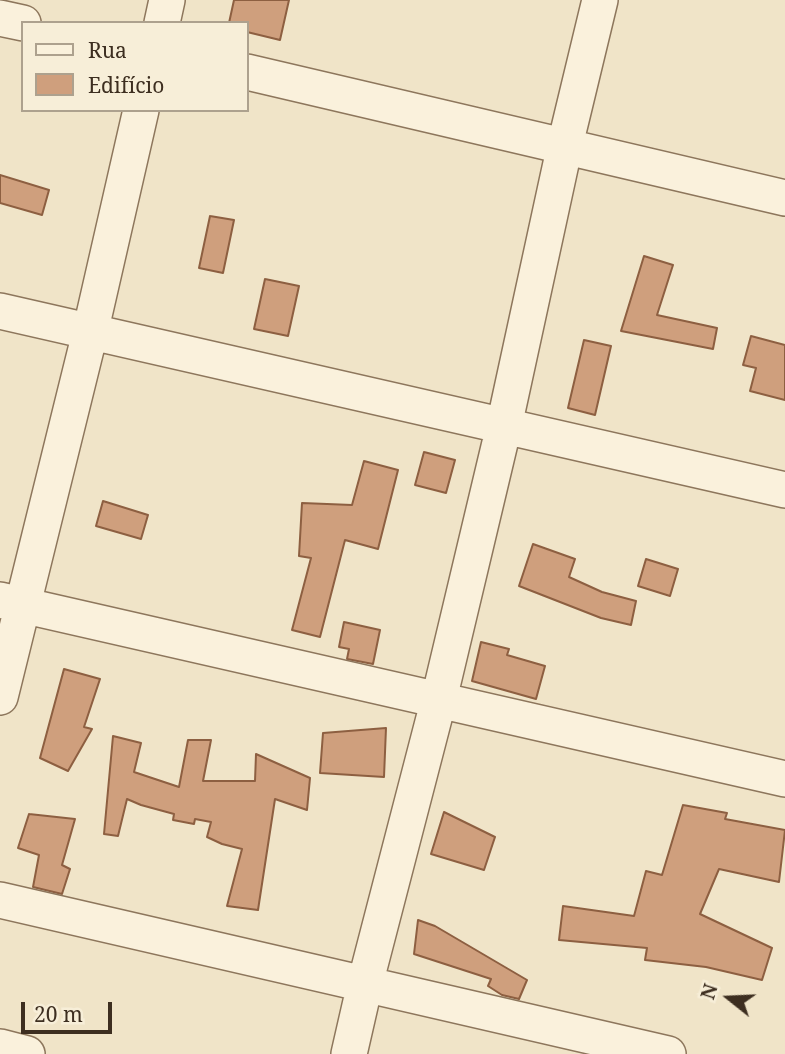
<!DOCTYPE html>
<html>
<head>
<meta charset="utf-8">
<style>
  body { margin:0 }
  #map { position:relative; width:785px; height:1054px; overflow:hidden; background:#f0e4c8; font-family:"Noto Serif",serif }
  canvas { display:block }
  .legend { position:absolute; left:21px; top:21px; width:228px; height:91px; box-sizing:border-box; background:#f7eed8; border:2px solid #ada18e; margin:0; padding:9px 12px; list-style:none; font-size:21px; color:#3d2e20 }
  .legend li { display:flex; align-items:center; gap:14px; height:35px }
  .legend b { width:35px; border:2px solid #ada18e }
  .north { position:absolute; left:694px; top:963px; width:70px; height:70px; -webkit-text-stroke:5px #f7eed8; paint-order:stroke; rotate:288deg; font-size:19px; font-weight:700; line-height:28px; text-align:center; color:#3d2e20 }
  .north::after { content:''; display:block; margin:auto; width:24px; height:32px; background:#3d2e20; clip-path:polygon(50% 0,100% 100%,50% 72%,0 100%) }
  .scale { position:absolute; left:21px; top:1002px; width:91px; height:32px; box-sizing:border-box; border:4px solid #3d2e20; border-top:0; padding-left:9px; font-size:21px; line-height:24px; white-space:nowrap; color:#3d2e20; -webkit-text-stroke:5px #f7eed8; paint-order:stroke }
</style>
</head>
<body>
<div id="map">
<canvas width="785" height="1054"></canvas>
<ul class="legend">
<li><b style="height:9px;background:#faf1dc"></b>Rua</li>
<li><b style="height:19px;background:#cf9f7d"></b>Edifício</li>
</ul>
<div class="north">N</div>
<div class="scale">20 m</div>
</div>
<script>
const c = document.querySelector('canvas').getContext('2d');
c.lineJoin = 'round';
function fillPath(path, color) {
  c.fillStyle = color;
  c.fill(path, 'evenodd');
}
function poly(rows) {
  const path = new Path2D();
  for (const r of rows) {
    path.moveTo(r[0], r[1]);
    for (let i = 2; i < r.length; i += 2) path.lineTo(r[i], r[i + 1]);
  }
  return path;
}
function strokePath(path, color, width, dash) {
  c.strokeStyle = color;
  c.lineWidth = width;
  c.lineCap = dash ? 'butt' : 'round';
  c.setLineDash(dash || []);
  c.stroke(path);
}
const building = poly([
  [234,0,289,0,280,40,247,32,247,23,229,23,234,0],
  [0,175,49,190,42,215,0,203,0,175],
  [210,216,234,220,223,273,199,268,210,216],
  [644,256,673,265,657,315,717,328,713,349,621,331,644,256],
  [265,279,299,286,288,336,254,329,265,279],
  [751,336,785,345,785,400,750,391,756,368,743,365,751,336],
  [584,340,611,346,595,415,568,408,584,340],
  [424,452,455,460,446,493,415,485,424,452],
  [364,461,398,470,378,549,345,540,320,637,292,630,311,558,299,556,302,503,352,505,364,461],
  [103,501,148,515,141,539,96,526,103,501],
  [533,544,575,559,569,577,602,592,636,601,631,625,601,618,519,586,533,544],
  [646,559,678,569,670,596,638,586,646,559],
  [344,622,380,630,373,664,347,659,349,649,339,647,344,622],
  [481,642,509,649,507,655,545,666,536,699,472,681,481,642],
  [64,669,100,679,84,727,92,729,68,771,40,758,64,669],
  [386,728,384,777,320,773,323,733,386,728],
  [113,736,141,743,134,772,179,787,188,740,211,740,203,781,255,781,256,754,310,778,307,810,275,799,258,910,227,906,242,849,222,844,207,837,211,822,195,819,194,824,173,820,174,814,141,805,127,799,118,836,104,834,113,736],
  [683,805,727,813,725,819,785,830,779,882,719,869,700,914,772,948,762,980,706,967,645,960,647,948,559,940,563,906,634,916,646,871,662,875,683,805],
  [444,812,495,837,484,870,431,854,444,812],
  [29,814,75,819,62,865,70,869,62,894,33,887,39,855,18,848,29,814],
  [418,920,435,926,527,980,519,999,502,995,488,986,491,979,414,954,418,920]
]);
const minor = poly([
  [0,18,23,23],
  [162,23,167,0],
  [247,72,785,198],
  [0,311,785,490],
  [0,600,785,779],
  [0,697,90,333,141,110],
  [0,900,668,1054],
  [0,1047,27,1054],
  [349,1054,365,984,439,699,504,426,565,145,600,0]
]);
fillPath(building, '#cf9f7d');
strokePath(building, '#8d5f41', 2);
strokePath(minor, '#8d765c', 38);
strokePath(minor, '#faf1dc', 35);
</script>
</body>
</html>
